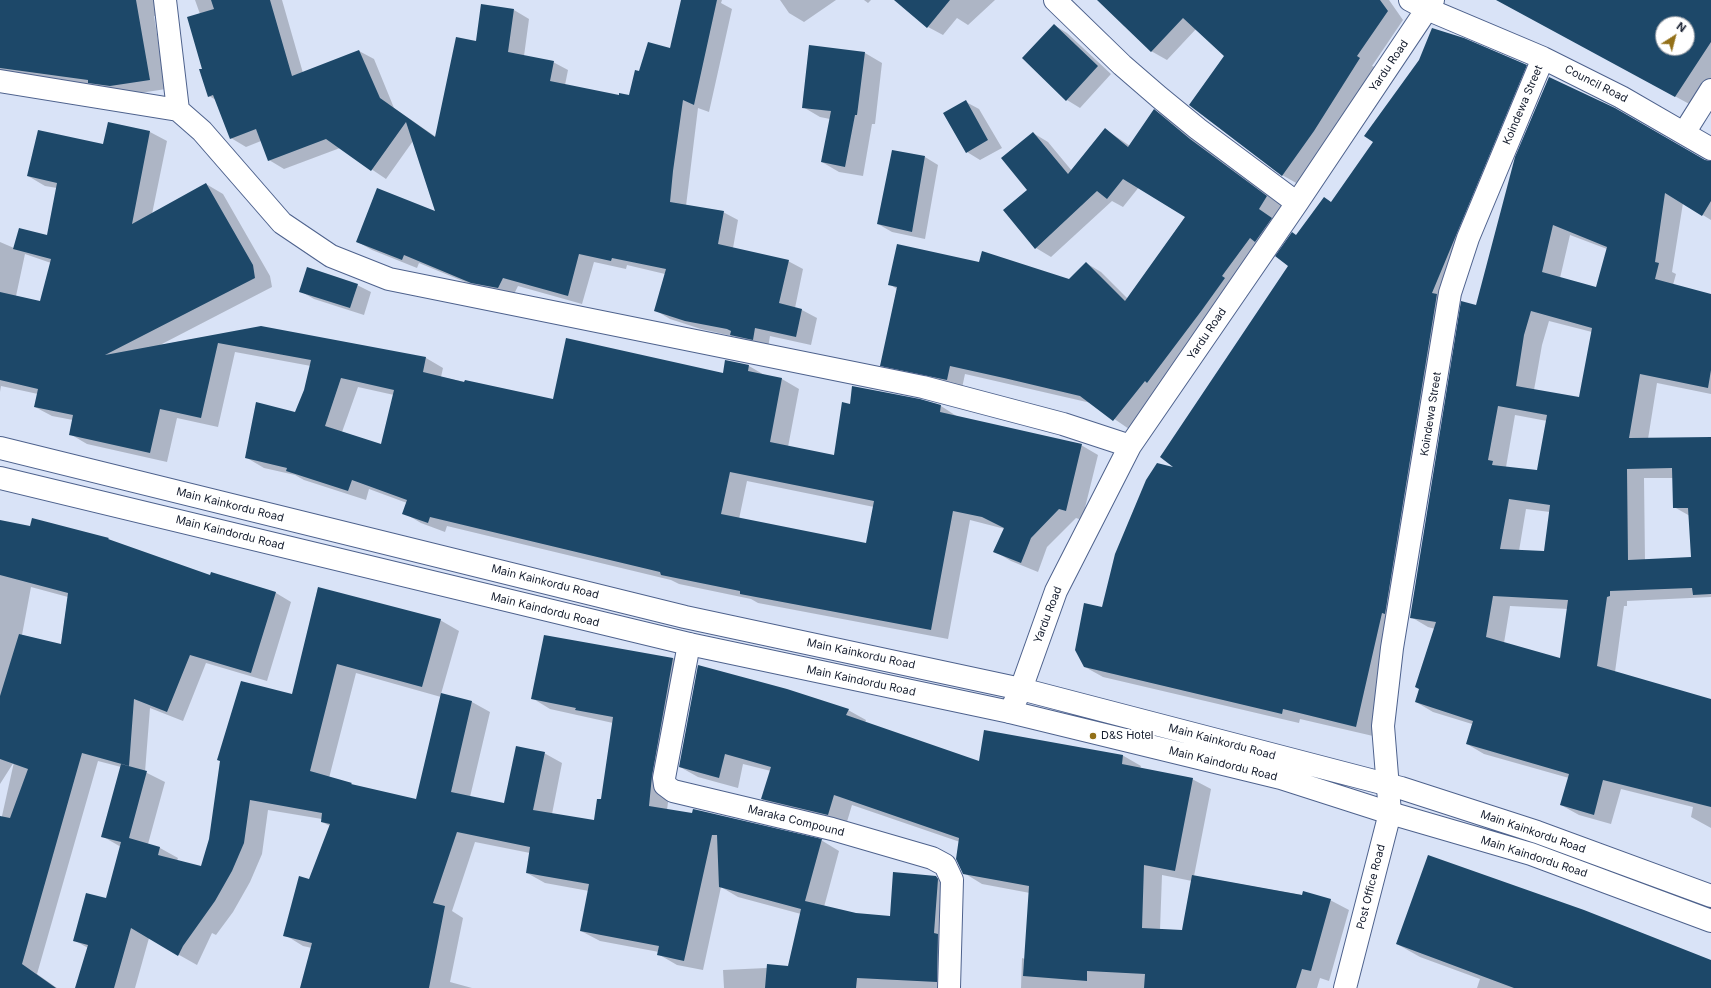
<!DOCTYPE html>
<html>
<head>
<meta charset="utf-8">
<style>
  body { margin:0 }
  #map { position:relative; width:1711px; height:988px; overflow:hidden; background:#d9e3f7; font-family:Inter,sans-serif }
  canvas { display:block }
  .north { position:absolute; left:1655px; top:16px; width:40px; height:40px; box-sizing:border-box; background:#fff; border:1px solid #a1a4ab; border-radius:50%; rotate:36deg; font-size:11px; font-weight:700; line-height:16px; text-align:center; color:#131b2c }
  .north::after { content:''; display:block; margin:auto; width:14px; height:18px; background:#937018; clip-path:polygon(50% 0,100% 100%,50% 72%,0 100%) }
</style>
</head>
<body>
<div id="map">
<canvas width="1711" height="988"></canvas>
<div class="north">N</div>
</div>
<script>
const c = document.querySelector('canvas').getContext('2d');
c.lineJoin = 'round';
function fillPath(path, color) {
  c.fillStyle = color;
  c.fill(path, 'evenodd');
}
function poly(rows) {
  const path = new Path2D();
  for (const r of rows) {
    path.moveTo(r[0], r[1]);
    for (let i = 2; i < r.length; i += 2) path.lineTo(r[i], r[i + 1]);
  }
  return path;
}
function strokePath(path, color, width, dash) {
  c.strokeStyle = color;
  c.lineWidth = width;
  c.lineCap = dash ? 'butt' : 'round';
  c.setLineDash(dash || []);
  c.stroke(path);
}
function write(font, color, halo, rows, align = 'center') {
  c.font = font + ' Inter,sans-serif';
  c.lineWidth = 4;
  c.setLineDash([]);
  c.textBaseline = 'middle';
  c.strokeStyle = halo;
  c.fillStyle = color;
  for (const [text, x, y, turn = 0] of rows) {
    c.save();
    c.translate(x, y);
    c.rotate((+turn || 0) * Math.PI / 180);
    c.textAlign = isNaN(turn) ? turn : align;
    if (halo) c.strokeText(text, 0, 0);
    c.fillText(text, 0, 0);
    c.restore();
  }
}
const shadow = poly([
  [0,0,161,0,163,15,154,16,166,89,127,95,0,74],
  [195,0,282,0,303,73,359,51,374,59,394,108,436,137,477,42,514,10,529,19,524,56,553,62,568,70,565,85,619,97,630,96,640,72,671,49,682,0,722,0,721,3,732,9,709,112,698,108,686,206,723,212,738,220,733,248,788,261,803,269,795,308,802,310,817,318,811,345,770,336,768,348,746,343,736,337,701,329,670,319,655,310,665,274,627,265,626,269,594,262,582,304,518,286,513,296,487,291,419,263,417,268,372,250,358,242,436,213,413,141,386,179,340,148,284,169,269,160,261,141,246,147,231,138,216,100,209,96,203,69,200,14],
  [780,0,836,0,804,22,789,13],
  [864,0,871,0,868,3],
  [896,0,995,0,968,25,957,18,943,35,928,27],
  [1105,0,1389,0,1403,20,1372,66,1375,67,1298,184,1282,175,1225,56,1196,29,1167,60,1151,51],
  [1497,0,1711,0,1711,79,1693,106],
  [1663,24,1687,24,1687,48,1663,48],
  [1054,25,1067,33,1111,74,1080,108,1067,100],
  [865,53,882,63,875,124,872,124,863,176,839,172,822,162,830,119,820,117,803,107],
  [1526,66,1544,76,1449,303,1373,736,1300,719,1299,723,1103,677,1085,667,1103,608,1177,469,1289,265,1297,236,1331,203],
  [966,102,979,109,1002,148,980,160,967,152],
  [1154,110,1169,119,1206,149,1282,206,1273,218,1286,227,1129,429,1091,403,965,374,962,388,896,374,881,365,897,289,889,284,979,263,1070,280,1086,263,1101,272,1128,299,1186,216,1139,187,1123,207,1112,201,1051,257,1036,248,1004,210,1029,190,1033,133,1048,142,1072,171,1105,129,1130,146],
  [150,132,167,141,152,214,206,184,223,194,270,276,272,287,160,345,261,327,426,358,443,368,441,377,553,400,724,374,749,366,766,376,782,379,799,389,788,447,835,456,851,405,920,400,941,406,958,417,1081,445,1098,455,1082,520,1076,518,1047,547,1038,572,1011,561,994,551,1005,529,970,520,948,639,758,603,751,599,679,584,671,580,447,526,445,532,421,523,404,513,407,503,369,489,366,500,304,480,295,475,264,468,247,458,296,413,305,391,311,366,235,352,218,427,177,418,167,462,87,444,70,434,73,420,52,416,35,407,38,394,1,386,0,392,0,242,14,248,48,237,57,188,45,186,28,176,104,145],
  [25,254,51,263,41,302,16,296],
  [358,387,394,395,382,445,342,432],
  [747,481,874,507,867,544,739,519],
  [925,157,938,165,925,239,892,232,878,224],
  [1516,157,1704,161,1711,162,1711,220,1683,203,1672,272,1676,274,1673,285,1711,295,1711,394,1657,383,1648,439,1711,438,1711,597,1627,601,1627,606,1624,606,1615,672,1711,700,1711,828,1691,817,1693,807,1621,789,1611,824,1579,815,1561,805,1569,778,1484,754,1467,744,1472,724,1433,712,1416,702,1435,629,1428,627,1411,617,1477,306],
  [1570,235,1607,249,1597,288,1560,278],
  [1549,321,1592,332,1580,399,1534,390,1542,345],
  [1515,415,1547,421,1538,472,1506,467],
  [1644,478,1673,478,1674,507,1690,516,1692,558,1645,560],
  [1526,509,1550,512,1545,552,1519,551],
  [1510,606,1568,609,1561,659,1504,643],
  [357,285,371,292,364,315,314,299,300,291],
  [33,519,108,539,116,543,211,576,276,593,291,602,267,681,206,663,183,721,150,708,145,772,165,782,148,844,160,848,178,858,177,861,201,867,293,695,318,588,440,620,459,631,441,694,472,702,490,712,470,797,505,804,544,753,562,763,552,814,595,821,602,800,613,723,550,709,532,698,673,658,691,669,670,787,667,810,821,840,839,851,824,907,856,914,891,917,936,877,954,887,955,988,724,988,723,970,788,967,801,914,738,897,721,887,703,970,677,965,658,954,659,952,600,941,581,931,589,891,545,883,527,873,530,853,475,842,452,911,463,918,450,982,472,988,301,988,312,948,303,946,285,935,310,880,330,826,322,822,322,819,268,810,262,854,250,882,233,912,216,935,212,933,197,965,149,938,135,988,81,988,88,948,74,940,107,899,121,847,102,836,121,767,98,761,37,974,57,988,6,988,0,979,0,825,14,762,0,784,0,521,31,527],
  [31,587,68,597,61,645,22,635],
  [356,673,441,697,417,801,356,786,329,778],
  [848,710,866,720,865,723,980,762,1122,755,1141,766,1140,769,1192,779,1211,789,1194,876,1330,900,1349,910,1329,981,1320,978,1317,988,1021,988,1022,958,1025,959,1030,893,982,884,964,873,960,842,852,805,846,825,780,809,762,799,771,771,743,764,738,788,698,777,680,767],
  [1162,875,1192,881,1183,931,1160,930],
  [1397,944,1560,988,1477,988,1480,979,1420,957]
]);
const building = poly([
  [0,0,136,0,150,80,110,86,88,83,88,80,0,68],
  [211,0,270,0,292,76,359,50,380,98,435,137,456,37,476,41,481,4,514,9,508,52,554,61,550,81,619,95,619,93,629,95,635,70,639,71,648,42,670,48,681,0,717,0,694,105,683,100,673,171,670,202,724,211,718,244,789,260,779,303,802,309,796,337,755,328,753,340,730,335,731,331,727,329,685,321,654,311,666,269,612,258,611,261,579,254,568,296,503,278,498,288,471,283,404,255,402,260,356,242,377,188,435,211,406,122,371,171,326,139,268,161,256,129,230,139,213,95,208,97,199,69,202,69,187,17,214,9],
  [894,0,950,0,927,28],
  [1097,0,1380,0,1388,11,1357,56,1360,58,1314,131,1282,176,1189,105,1224,56,1183,18,1151,52],
  [1496,0,1711,0,1711,42,1675,97],
  [1663,24,1687,24,1687,48,1663,48],
  [1054,24,1098,66,1066,101,1022,58],
  [1432,28,1464,38,1527,65,1432,293,1437,294,1385,614,1382,613,1356,727,1283,709,1282,714,1084,667,1075,650,1084,603,1102,607,1115,554,1146,480,1157,463,1173,467,1160,457,1288,266,1275,256,1292,232,1296,235,1324,197,1331,202,1373,142,1364,136,1419,60],
  [809,45,865,52,857,115,855,115,845,167,821,162,831,111,802,108],
  [1549,77,1615,108,1705,160,1711,161,1711,201,1702,216,1665,193,1655,262,1659,263,1655,279,1711,294,1711,370,1708,388,1640,374,1629,438,1711,437,1711,594,1693,595,1692,588,1610,591,1610,596,1607,597,1597,666,1711,699,1711,807,1603,780,1594,815,1560,805,1569,774,1466,744,1473,721,1415,702,1419,689,1415,687,1436,622,1410,618,1461,301,1476,305,1515,157],
  [1553,225,1607,247,1596,287,1542,272],
  [1531,311,1592,328,1579,397,1516,386,1524,335],
  [1498,406,1547,415,1537,470,1492,465,1493,461,1488,460],
  [1672,468,1673,508,1688,508,1691,557,1628,560,1627,469],
  [1509,499,1550,505,1544,551,1500,549],
  [1493,596,1568,600,1560,658,1486,637],
  [966,100,988,140,966,153,943,113],
  [1154,109,1190,139,1267,196,1259,209,1272,218,1255,242,1250,238,1222,276,1225,278,1202,310,1147,383,1145,381,1113,421,1080,396,1004,378,950,366,947,380,880,366,897,287,888,285,897,244,979,262,982,251,1069,279,1086,262,1125,301,1185,217,1123,179,1107,199,1097,191,1035,249,1003,210,1027,190,1001,158,1033,132,1068,174,1105,128,1128,147],
  [108,122,150,131,132,224,206,183,253,265,255,278,105,355,261,326,426,357,423,372,464,382,465,380,553,399,566,338,723,373,725,360,749,365,748,371,782,378,770,442,834,455,842,402,850,404,852,386,920,399,941,405,940,412,1082,444,1066,511,1059,509,1031,538,1021,563,993,552,1004,528,982,517,953,511,931,630,740,594,740,591,661,575,660,572,430,517,428,523,402,514,407,500,352,480,348,491,286,471,287,468,245,458,256,402,295,412,304,390,311,360,218,343,201,418,160,409,150,453,69,435,73,415,34,407,38,389,0,380,0,292,40,301,51,259,13,249,19,228,47,235,57,183,27,176,38,130,103,144],
  [341,378,394,390,381,444,325,426],
  [730,472,874,501,866,543,721,514],
  [892,150,925,156,912,232,877,224],
  [307,267,358,284,350,308,299,292],
  [32,518,109,538,108,539,210,575,211,572,276,592,251,673,190,655,167,712,134,699,129,766,82,753,22,964,56,988,0,988,0,816,10,818,28,769,0,759,0,696,19,634,61,644,68,593,0,575,0,520,30,526],
  [318,587,441,619,422,687,337,664,310,771,352,783,351,784,416,799,441,693,472,701,451,792,504,803,516,746,545,752,533,810,594,820,597,799,601,799,613,717,575,710,576,708,531,699,544,635,673,658,652,776,649,806,692,813,693,809,822,839,805,901,856,913,890,916,893,872,936,876,938,879,934,933,938,934,937,982,857,978,856,988,765,988,767,964,788,966,801,909,719,887,717,835,712,835,684,961,657,955,659,946,580,931,589,884,526,873,530,847,457,832,433,903,445,906,429,988,300,988,312,943,283,936,299,876,309,879,330,824,321,822,322,813,250,800,244,843,232,871,215,901,183,946,178,956,131,928,114,988,75,988,88,945,73,941,86,893,106,898,121,842,101,837,121,764,147,771,129,838,160,847,158,855,201,866,209,839,220,761,217,760,241,681,292,694],
  [698,665,787,689,849,709,846,715,979,761,984,730,1123,755,1122,764,1193,778,1175,871,1144,865,1142,928,1182,930,1192,875,1302,895,1303,891,1331,899,1311,971,1302,969,1296,988,1144,988,1145,974,1087,971,1087,981,1023,976,1029,886,963,874,956,859,959,838,834,795,828,815,761,799,771,767,725,754,719,778,679,767],
  [1428,855,1584,910,1711,960,1711,988,1514,988,1396,944]
]);
const minor = poly([
  [165,0,178,110],
  [1055,0,1122,65,1159,97,1198,129,1297,203],
  [1410,0,1427,9,1543,58,1621,97,1711,149],
  [0,81,178,110,202,131,282,223,331,256,389,279,923,387,1063,424,1130,446],
  [1684,133,1711,90],
  [689,644,664,778,665,785,673,791,832,829,932,858,945,865,952,880,949,988],
  [1010,712,1021,689,1056,591,1130,446,1297,203,1433,0],
  [1345,988,1390,813,1383,726,1392,648,1450,293,1468,238,1543,58]
]);
const primary = poly([
  [0,448,685,617,1021,689,1401,788,1537,832,1711,896],
  [0,478,689,644,1010,712,1281,778,1390,813,1531,854,1711,921]
]);
const markers = [
  [1093,736,4,"#937018"]
];
const streetNames = [
  ["Yardu Road",1389,66,-56],
  ["Council Road",1596,84,27],
  ["Koindewa Street",1523,105,-67],
  ["Yardu Road",1207,334,-56],
  ["Koindewa Street",1431,414,-81],
  ["Main Kainkordu Road",230,505,14],
  ["Main Kaindordu Road",230,533,14],
  ["Main Kainkordu Road",545,582,14],
  ["Main Kaindordu Road",545,610,14],
  ["Yardu Road",1048,615,-69],
  ["Main Kainkordu Road",861,654,12],
  ["Main Kaindordu Road",861,681,12],
  ["Main Kainkordu Road",1222,742,15],
  ["Main Kaindordu Road",1223,764,14],
  ["Maraka Compound",796,821,14],
  ["Main Kainkordu Road",1533,832,19],
  ["Main Kaindordu Road",1534,857,18],
  ["Post Office Road",1371,887,-76]
];
const poiNames = [
  ["D&S Hotel",1101,736]
];
fillPath(shadow, '#0003');
fillPath(building, '#1d4869');
strokePath(minor, '#4e628d', 24);
strokePath(primary, '#4e628d', 24);
strokePath(minor, '#fff', 22);
strokePath(primary, '#fff', 22);
for (const [x, y, r, color] of markers) {
  const dot = new Path2D();
  dot.arc(x, y, r, 0, 2 * Math.PI);
  c.fillStyle = color;
  c.fill(dot);
  strokePath(dot, '#fff', 1.5);
}
write('11px', '#131b2c', '#fff', streetNames);
write('11px', '#131b2c', '#fff', poiNames, 'left');
</script>
</body>
</html>
